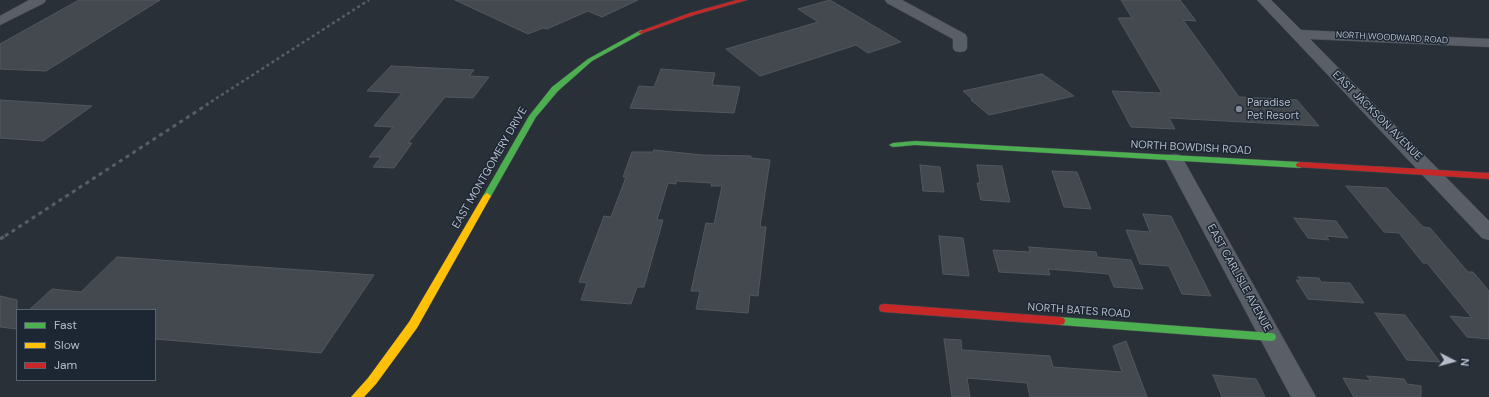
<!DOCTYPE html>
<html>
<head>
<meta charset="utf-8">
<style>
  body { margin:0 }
  #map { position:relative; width:1489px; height:397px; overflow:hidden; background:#2a3038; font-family:"DM Sans",sans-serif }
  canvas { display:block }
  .legend { position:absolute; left:16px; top:309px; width:140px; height:72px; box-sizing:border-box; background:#1d2633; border:1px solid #59626f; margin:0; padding:5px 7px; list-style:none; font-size:12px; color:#b4bcc9 }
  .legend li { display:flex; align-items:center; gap:8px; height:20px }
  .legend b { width:20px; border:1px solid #59626f }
  .north { position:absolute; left:1433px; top:341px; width:40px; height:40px; -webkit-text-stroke:3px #1d2633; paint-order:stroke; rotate:96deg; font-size:11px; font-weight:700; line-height:16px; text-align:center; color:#b4bcc9 }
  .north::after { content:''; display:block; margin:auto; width:14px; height:18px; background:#b4bcc9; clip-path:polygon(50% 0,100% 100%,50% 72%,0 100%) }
</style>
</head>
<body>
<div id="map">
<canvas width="1489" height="397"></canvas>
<ul class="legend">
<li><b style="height:5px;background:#4caf50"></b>Fast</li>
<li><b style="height:5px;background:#ffc107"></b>Slow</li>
<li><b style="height:5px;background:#c62828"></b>Jam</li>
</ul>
<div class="north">N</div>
</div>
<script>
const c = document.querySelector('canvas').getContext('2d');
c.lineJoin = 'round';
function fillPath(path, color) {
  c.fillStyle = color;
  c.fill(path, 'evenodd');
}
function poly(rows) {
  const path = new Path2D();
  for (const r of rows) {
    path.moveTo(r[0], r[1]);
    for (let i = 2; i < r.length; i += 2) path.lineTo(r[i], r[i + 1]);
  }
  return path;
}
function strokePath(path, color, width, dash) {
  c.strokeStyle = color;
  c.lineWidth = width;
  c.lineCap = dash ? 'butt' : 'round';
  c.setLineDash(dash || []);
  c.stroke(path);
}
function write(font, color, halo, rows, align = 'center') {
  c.font = font + ' "DM Sans",sans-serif';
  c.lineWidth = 3;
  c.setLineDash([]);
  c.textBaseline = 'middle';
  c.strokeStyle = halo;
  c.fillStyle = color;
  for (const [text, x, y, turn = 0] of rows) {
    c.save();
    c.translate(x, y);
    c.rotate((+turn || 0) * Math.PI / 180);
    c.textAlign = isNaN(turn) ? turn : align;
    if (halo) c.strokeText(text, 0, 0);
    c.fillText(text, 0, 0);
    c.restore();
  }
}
const building = poly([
  [79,0,160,0,46,71,0,69,0,44,79,0],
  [455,0,638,0,602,17,588,11,547,29,543,28,528,34,455,0],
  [830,0,901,42,868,53,856,45,760,76,726,49,818,22,798,9,830,0],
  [1121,0,1180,0,1196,21,1183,20,1239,97,1297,100,1319,126,1169,118,1175,129,1131,127,1112,91,1162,93,1118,18,1132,18,1121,0],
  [391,66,474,70,469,76,489,77,473,98,445,97,408,143,412,143,394,168,373,167,381,157,369,157,393,127,374,126,402,93,367,91,391,66],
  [661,69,715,73,712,85,740,87,734,113,630,108,639,86,654,87,661,69],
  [1042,74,1074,96,989,115,971,100,973,100,963,91,1042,74],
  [0,100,92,106,43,141,0,138,0,100],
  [654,150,702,155,751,156,751,158,770,160,760,227,766,227,758,296,750,295,748,313,696,309,700,291,691,291,706,223,714,224,722,186,711,186,712,183,676,181,676,184,668,183,657,220,663,220,644,287,637,287,631,304,581,300,587,283,579,282,604,216,611,217,626,177,623,177,632,152,653,152,654,150],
  [920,165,940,167,944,192,923,191,920,165],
  [977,165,1002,166,1010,202,981,200,977,183,980,183,977,165],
  [1052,171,1077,172,1091,209,1064,207,1052,171],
  [1346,186,1387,188,1423,227,1430,228,1468,272,1473,272,1489,291,1489,339,1467,337,1450,316,1472,318,1427,263,1423,263,1399,233,1384,232,1346,186],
  [1143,214,1171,216,1211,296,1182,294,1169,266,1140,264,1126,230,1150,232,1143,214],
  [1294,218,1336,221,1348,238,1326,236,1329,240,1308,238,1294,218],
  [939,236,963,238,969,276,943,274,939,236],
  [1029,247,1096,252,1097,257,1131,260,1143,289,1114,287,1109,274,1048,269,1050,275,999,272,993,250,1030,252,1029,247],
  [117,257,374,275,321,353,155,339,155,310,29,310,52,289,81,292,117,257],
  [1298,277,1319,278,1321,282,1350,283,1364,303,1308,299,1296,280,1301,280,1298,277],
  [0,296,17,300,17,329,0,327,0,296],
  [1375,313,1405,315,1440,362,1407,360,1375,313],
  [944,339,961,340,962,350,1050,356,1053,367,1122,372,1113,346,1126,341,1147,397,1030,397,1027,383,967,378,970,397,952,397,944,339],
  [1213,375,1256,379,1265,397,1222,397,1213,375],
  [1367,376,1404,379,1407,384,1421,386,1421,397,1354,397,1343,378,1371,381,1367,376]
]);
const street = poly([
  [29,0,46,0,44,3,0,25,0,16,29,0],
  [885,0,902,0,965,34,967,37,967,48,965,51,960,52,955,51,953,48,953,39,887,3,885,0],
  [1257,0,1271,0,1301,30,1489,39,1489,47,1310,39,1489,221,1489,240,1482,238,1257,0],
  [1174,154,1180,155,1183,159,1316,397,1291,397,1165,159,1168,155,1174,154]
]);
const fast = poly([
  [641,30,643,31,643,33,592,61,558,91,536,117,490,198,484,198,483,196,529,116,552,87,588,59,641,30],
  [915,141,1300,162,1304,165,1300,168,915,145,893,147,889,145,893,143,915,141],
  [1060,317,1271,333,1275,334,1276,337,1275,340,1271,341,1060,325,1056,324,1055,321,1056,318,1060,317]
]);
const slow = poly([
  [487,193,491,196,417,328,376,384,364,397,351,397,368,378,409,322,483,196,487,193]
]);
const jam = poly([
  [737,0,747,0,694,15,643,33,641,34,638,32,690,13,737,0],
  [1300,162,1489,173,1489,179,1297,167,1296,165,1297,163,1300,162],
  [884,304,1060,317,1064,318,1065,321,1064,324,1060,325,884,312,880,311,879,308,880,305,884,304]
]);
const railFar2 = poly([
  [206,105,369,0]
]);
const railFar1 = poly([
  [5,236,208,104]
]);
const rail = poly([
  [0,239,7,235]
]);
const markers = [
  [1239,109,4,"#848b96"]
];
const farStreetnames = [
  ["NORTH WOODWARD ROAD",1392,38,3]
];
const poiNames = [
  ["Paradise",1247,103],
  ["Pet Resort",1247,116]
];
const streetNames = [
  ["EAST JACKSON AVENUE",1377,116,45],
  ["NORTH BOWDISH ROAD",1191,148,3],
  ["EAST MONTGOMERY DRIVE",490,168,-60],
  ["EAST CARLISLE AVENUE",1239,278,61],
  ["NORTH BATES ROAD",1079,311,4]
];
fillPath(building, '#444950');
strokePath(building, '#52575f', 1);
strokePath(street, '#484c53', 1);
strokePath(fast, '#484c53', 1);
strokePath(slow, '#484c53', 1);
strokePath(jam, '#484c53', 1);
fillPath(street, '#5a5e66');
fillPath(fast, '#4caf50');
fillPath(slow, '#ffc107');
fillPath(jam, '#c62828');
strokePath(railFar2, '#595d64', 2.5, [3, 3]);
strokePath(railFar1, '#595d64', 3, [4, 4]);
strokePath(rail, '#595d64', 3.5, [4.5, 4.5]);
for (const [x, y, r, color] of markers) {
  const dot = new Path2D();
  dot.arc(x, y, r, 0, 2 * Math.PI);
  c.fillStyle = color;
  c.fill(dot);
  strokePath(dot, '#1d2633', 1.5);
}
write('9px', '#b4bcc9', '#1d2633', farStreetnames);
write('11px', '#b4bcc9', '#1d2633', poiNames, 'left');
write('11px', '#b4bcc9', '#1d2633', streetNames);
</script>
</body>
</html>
